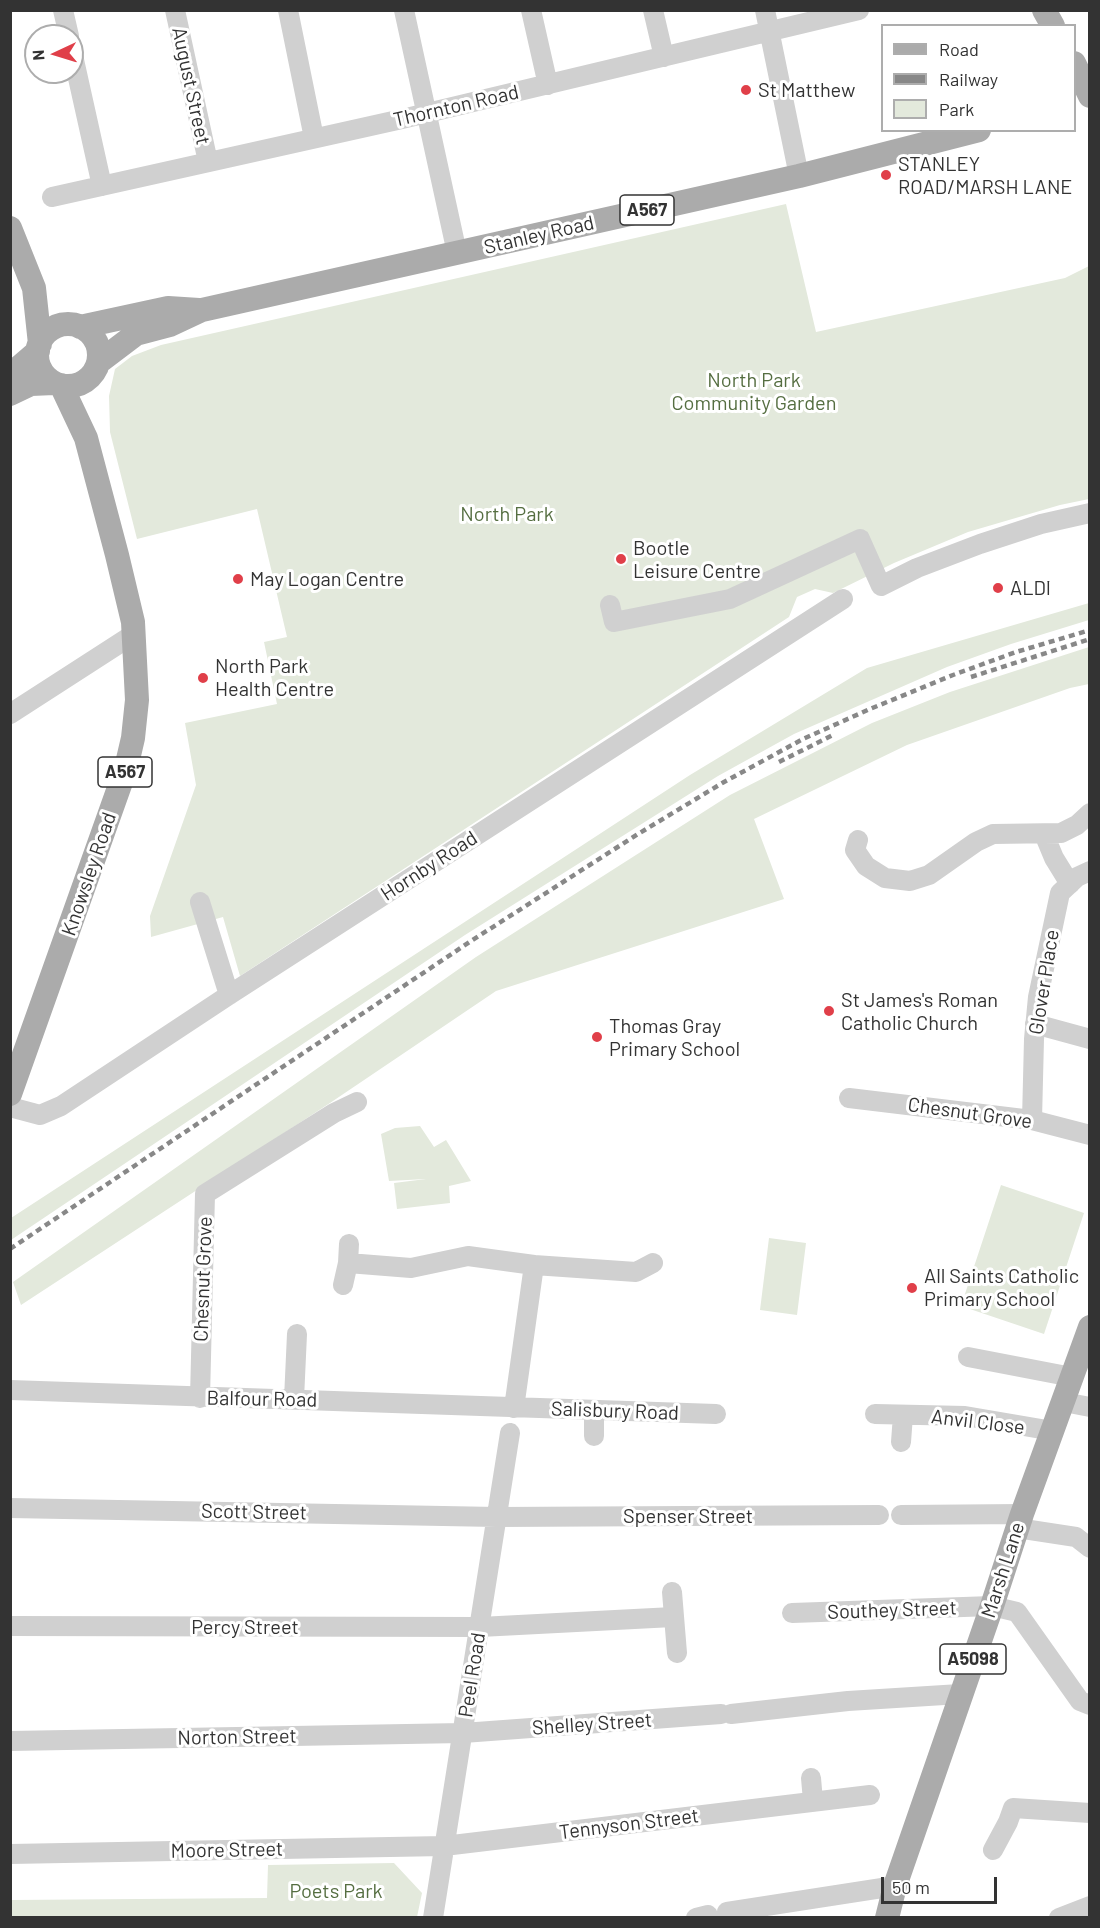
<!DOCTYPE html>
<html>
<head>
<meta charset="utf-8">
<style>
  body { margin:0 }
  #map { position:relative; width:1100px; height:1928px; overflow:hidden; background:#fff; font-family:Barlow,sans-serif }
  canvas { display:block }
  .frame { position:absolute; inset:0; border:12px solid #333; pointer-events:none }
  .legend { position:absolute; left:881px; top:24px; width:195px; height:108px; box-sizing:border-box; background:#fff; border:2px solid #adadad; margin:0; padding:8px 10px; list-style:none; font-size:18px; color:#333 }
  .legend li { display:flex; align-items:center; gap:12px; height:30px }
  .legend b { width:30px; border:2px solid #adadad }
  .north { position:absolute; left:24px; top:24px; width:60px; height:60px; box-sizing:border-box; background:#fff; border:2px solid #adadad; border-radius:50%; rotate:266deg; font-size:16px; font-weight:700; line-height:24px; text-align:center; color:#333 }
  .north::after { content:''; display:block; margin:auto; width:21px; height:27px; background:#e03f49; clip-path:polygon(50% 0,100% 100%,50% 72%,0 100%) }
  .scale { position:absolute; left:881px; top:1877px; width:116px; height:27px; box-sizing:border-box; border:3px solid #333; border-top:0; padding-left:8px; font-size:18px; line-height:21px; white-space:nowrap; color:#333; -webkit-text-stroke:4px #fff; paint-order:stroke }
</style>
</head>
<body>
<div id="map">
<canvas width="1100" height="1928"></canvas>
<div class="frame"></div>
<ul class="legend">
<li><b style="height:8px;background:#ababab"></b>Road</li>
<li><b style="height:8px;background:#888"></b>Railway</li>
<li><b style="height:16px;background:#e3e9dc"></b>Park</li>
</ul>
<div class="north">N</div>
<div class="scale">50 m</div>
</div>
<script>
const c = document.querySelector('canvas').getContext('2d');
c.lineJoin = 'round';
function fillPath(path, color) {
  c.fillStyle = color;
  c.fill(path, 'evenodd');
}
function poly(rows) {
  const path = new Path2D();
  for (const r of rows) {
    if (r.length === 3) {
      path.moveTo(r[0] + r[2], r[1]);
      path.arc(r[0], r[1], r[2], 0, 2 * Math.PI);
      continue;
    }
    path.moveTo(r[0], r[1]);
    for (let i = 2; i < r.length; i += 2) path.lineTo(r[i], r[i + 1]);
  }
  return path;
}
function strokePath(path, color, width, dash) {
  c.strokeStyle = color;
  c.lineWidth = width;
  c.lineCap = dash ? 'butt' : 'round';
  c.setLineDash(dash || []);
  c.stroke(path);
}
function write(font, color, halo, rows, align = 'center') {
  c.font = font + ' Barlow,sans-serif';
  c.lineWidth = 6;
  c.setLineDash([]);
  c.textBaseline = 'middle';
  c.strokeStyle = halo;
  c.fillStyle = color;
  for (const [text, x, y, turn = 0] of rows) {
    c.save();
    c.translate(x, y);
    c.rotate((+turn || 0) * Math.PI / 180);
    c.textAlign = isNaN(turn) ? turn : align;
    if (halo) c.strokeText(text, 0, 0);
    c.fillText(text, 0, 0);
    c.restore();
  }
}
const green = poly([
  [786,204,816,332,1065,278,1089,266,1089,499,1060,505,968,532,894,563,833,593,815,589,797,597,789,617,240,976,223,917,151,937,150,916,196,785,185,723,277,704,264,642,287,637,257,509,137,539,110,432,109,396,115,369,132,356,161,345],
  [1089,603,1089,620,1011,644,947,667,794,734,718,776,465,935,11,1240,11,1218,690,775,867,668],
  [1089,647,1089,684,1070,688,907,745,754,819,784,899,496,991,330,1103,21,1305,13,1282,476,957,730,795,872,723,950,692],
  [420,1126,434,1147,446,1140,471,1181,449,1186,450,1203,397,1209,394,1183,426,1179,389,1181,381,1134,395,1128],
  [1001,1185,1084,1213,1044,1334,961,1306],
  [769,1238,806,1243,797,1315,760,1310],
  [394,1863,422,1893,417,1917,11,1917,11,1900,267,1898,268,1865]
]);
const minor = poly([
  [63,10,69,36],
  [175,10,208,162],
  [288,10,314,138],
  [404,10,457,253],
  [531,10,548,85],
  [653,10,664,57],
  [765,10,799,176],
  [72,51,102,186],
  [52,197,402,119,859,10],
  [610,605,614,622,730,599,860,539,881,586,917,568,980,544,1041,524,1090,513],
  [10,714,134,634],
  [1044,834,1054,858,1070,884],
  [858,840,855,850,866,866,885,878,910,881,929,875,976,842,993,834,1061,833,1077,825,1090,813],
  [200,902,229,995],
  [1035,1024,1090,1039],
  [849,1098,1032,1120,1090,1135],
  [10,1107,40,1115,61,1106,229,995,843,599],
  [1032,1120,1034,1039,1038,997,1060,893,1077,877,1090,871],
  [348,1263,411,1268,468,1256,534,1265,636,1272,653,1263],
  [343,1285,348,1263,349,1244],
  [968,1357,1072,1377],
  [10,1390,716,1414],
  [200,1398,205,1194,334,1113,357,1102],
  [294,1399,297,1334],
  [1064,1402,1090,1407],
  [514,1408,534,1265],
  [875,1414,965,1416,1053,1431],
  [594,1436,594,1411],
  [901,1442,903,1415],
  [10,1508,497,1517,879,1515],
  [901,1515,1022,1514],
  [1017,1528,1076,1537,1090,1548],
  [672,1592,677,1653],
  [792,1613,992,1606,1017,1612,1080,1701,1090,1705],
  [10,1626,480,1627,673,1617],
  [731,1714,848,1701,960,1694],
  [10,1741,463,1733,721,1714],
  [811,1778,813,1801],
  [993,1850,1008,1822,1013,1808,1090,1813],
  [10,1854,444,1846,870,1795],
  [727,1912,895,1886],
  [433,1918,510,1433],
  [696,1918,708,1915],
  [1059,1918,1090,1906]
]);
const major = poly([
  [1044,10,1053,26],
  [1074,63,1090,96],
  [10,228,34,288,40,344],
  [68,355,31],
  [80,327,168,308,199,310],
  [99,362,136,334,170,325,202,310,799,176,979,130],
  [10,375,38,351],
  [10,394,31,384,54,383],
  [10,1094,126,768,133,738,137,700,133,622,117,555,86,438,61,385],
  [887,1918,895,1886,992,1606,1022,1514,1090,1327]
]);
const rail = poly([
  [971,677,1090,639],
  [779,762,835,734],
  [10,1249,471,941,638,834,724,782,803,739,870,709,953,675,1016,652,1090,630]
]);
const markers = [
  [746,90,6,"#e03f49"],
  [886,175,6,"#e03f49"],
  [621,559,6,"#e03f49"],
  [238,579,6,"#e03f49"],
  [998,588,6,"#e03f49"],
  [203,678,6,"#e03f49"],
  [829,1011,6,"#e03f49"],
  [597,1037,6,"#e03f49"],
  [912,1288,6,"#e03f49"]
];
const shields = [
  [647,210,54],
  [125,772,54],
  [973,1659,66]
];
const shieldNames = [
  ["A567",647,210],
  ["A567",125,772],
  ["A5098",973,1659]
];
const streetNames = [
  ["August Street",191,86,78],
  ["Thornton Road",456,106,-13],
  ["Stanley Road",539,235,-13],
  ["Hornby Road",429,866,-33],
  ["Knowsley Road",89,874,-71],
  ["Glover Place",1044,982,-81],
  ["Chesnut Grove",970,1113,8],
  ["Chesnut Grove",203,1279,-88],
  ["Balfour Road",262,1399,1],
  ["Salisbury Road",615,1411,2],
  ["Anvil Close",978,1422,7],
  ["Scott Street",254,1512,1],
  ["Spenser Street",688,1516],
  ["Marsh Lane",1003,1570,-72],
  ["Southey Street",892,1610,-2],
  ["Percy Street",245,1627],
  ["Peel Road",472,1675,-81],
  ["Shelley Street",592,1724,-4],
  ["Norton Street",237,1737,-1],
  ["Tennyson Street",629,1824,-7],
  ["Moore Street",227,1850,-1]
];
const poiNames = [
  ["St Matthew",758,90],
  ["STANLEY",898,164],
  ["ROAD/MARSH LANE",898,187],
  ["Bootle",633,548],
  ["Leisure Centre",633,571],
  ["May Logan Centre",250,579],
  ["ALDI",1010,588],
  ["North Park",215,666],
  ["Health Centre",215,689],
  ["St James's Roman",841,1000],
  ["Catholic Church",841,1023],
  ["Thomas Gray",609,1026],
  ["Primary School",609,1049],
  ["All Saints Catholic",924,1276],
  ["Primary School",924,1299]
];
const parkNames = [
  ["North Park",754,380],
  ["Community Garden",754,403],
  ["North Park",507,514],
  ["Poets Park",336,1891]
];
fillPath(green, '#e3e9dc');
strokePath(minor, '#d0d0d0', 20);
strokePath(major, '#ababab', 24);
strokePath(rail, '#888', 4.5, [6, 4.5]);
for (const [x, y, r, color] of markers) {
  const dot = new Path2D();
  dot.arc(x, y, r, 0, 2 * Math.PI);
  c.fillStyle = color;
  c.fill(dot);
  strokePath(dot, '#fff', 2);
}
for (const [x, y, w] of shields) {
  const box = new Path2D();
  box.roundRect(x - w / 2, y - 15, w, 30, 4.5);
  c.fillStyle = '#fff';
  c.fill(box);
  strokePath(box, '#333', 1.5);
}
write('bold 18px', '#333', null, shieldNames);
write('20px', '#333', '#fff', streetNames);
write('20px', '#333', '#fff', poiNames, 'left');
write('20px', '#556e41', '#fff', parkNames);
</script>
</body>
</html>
